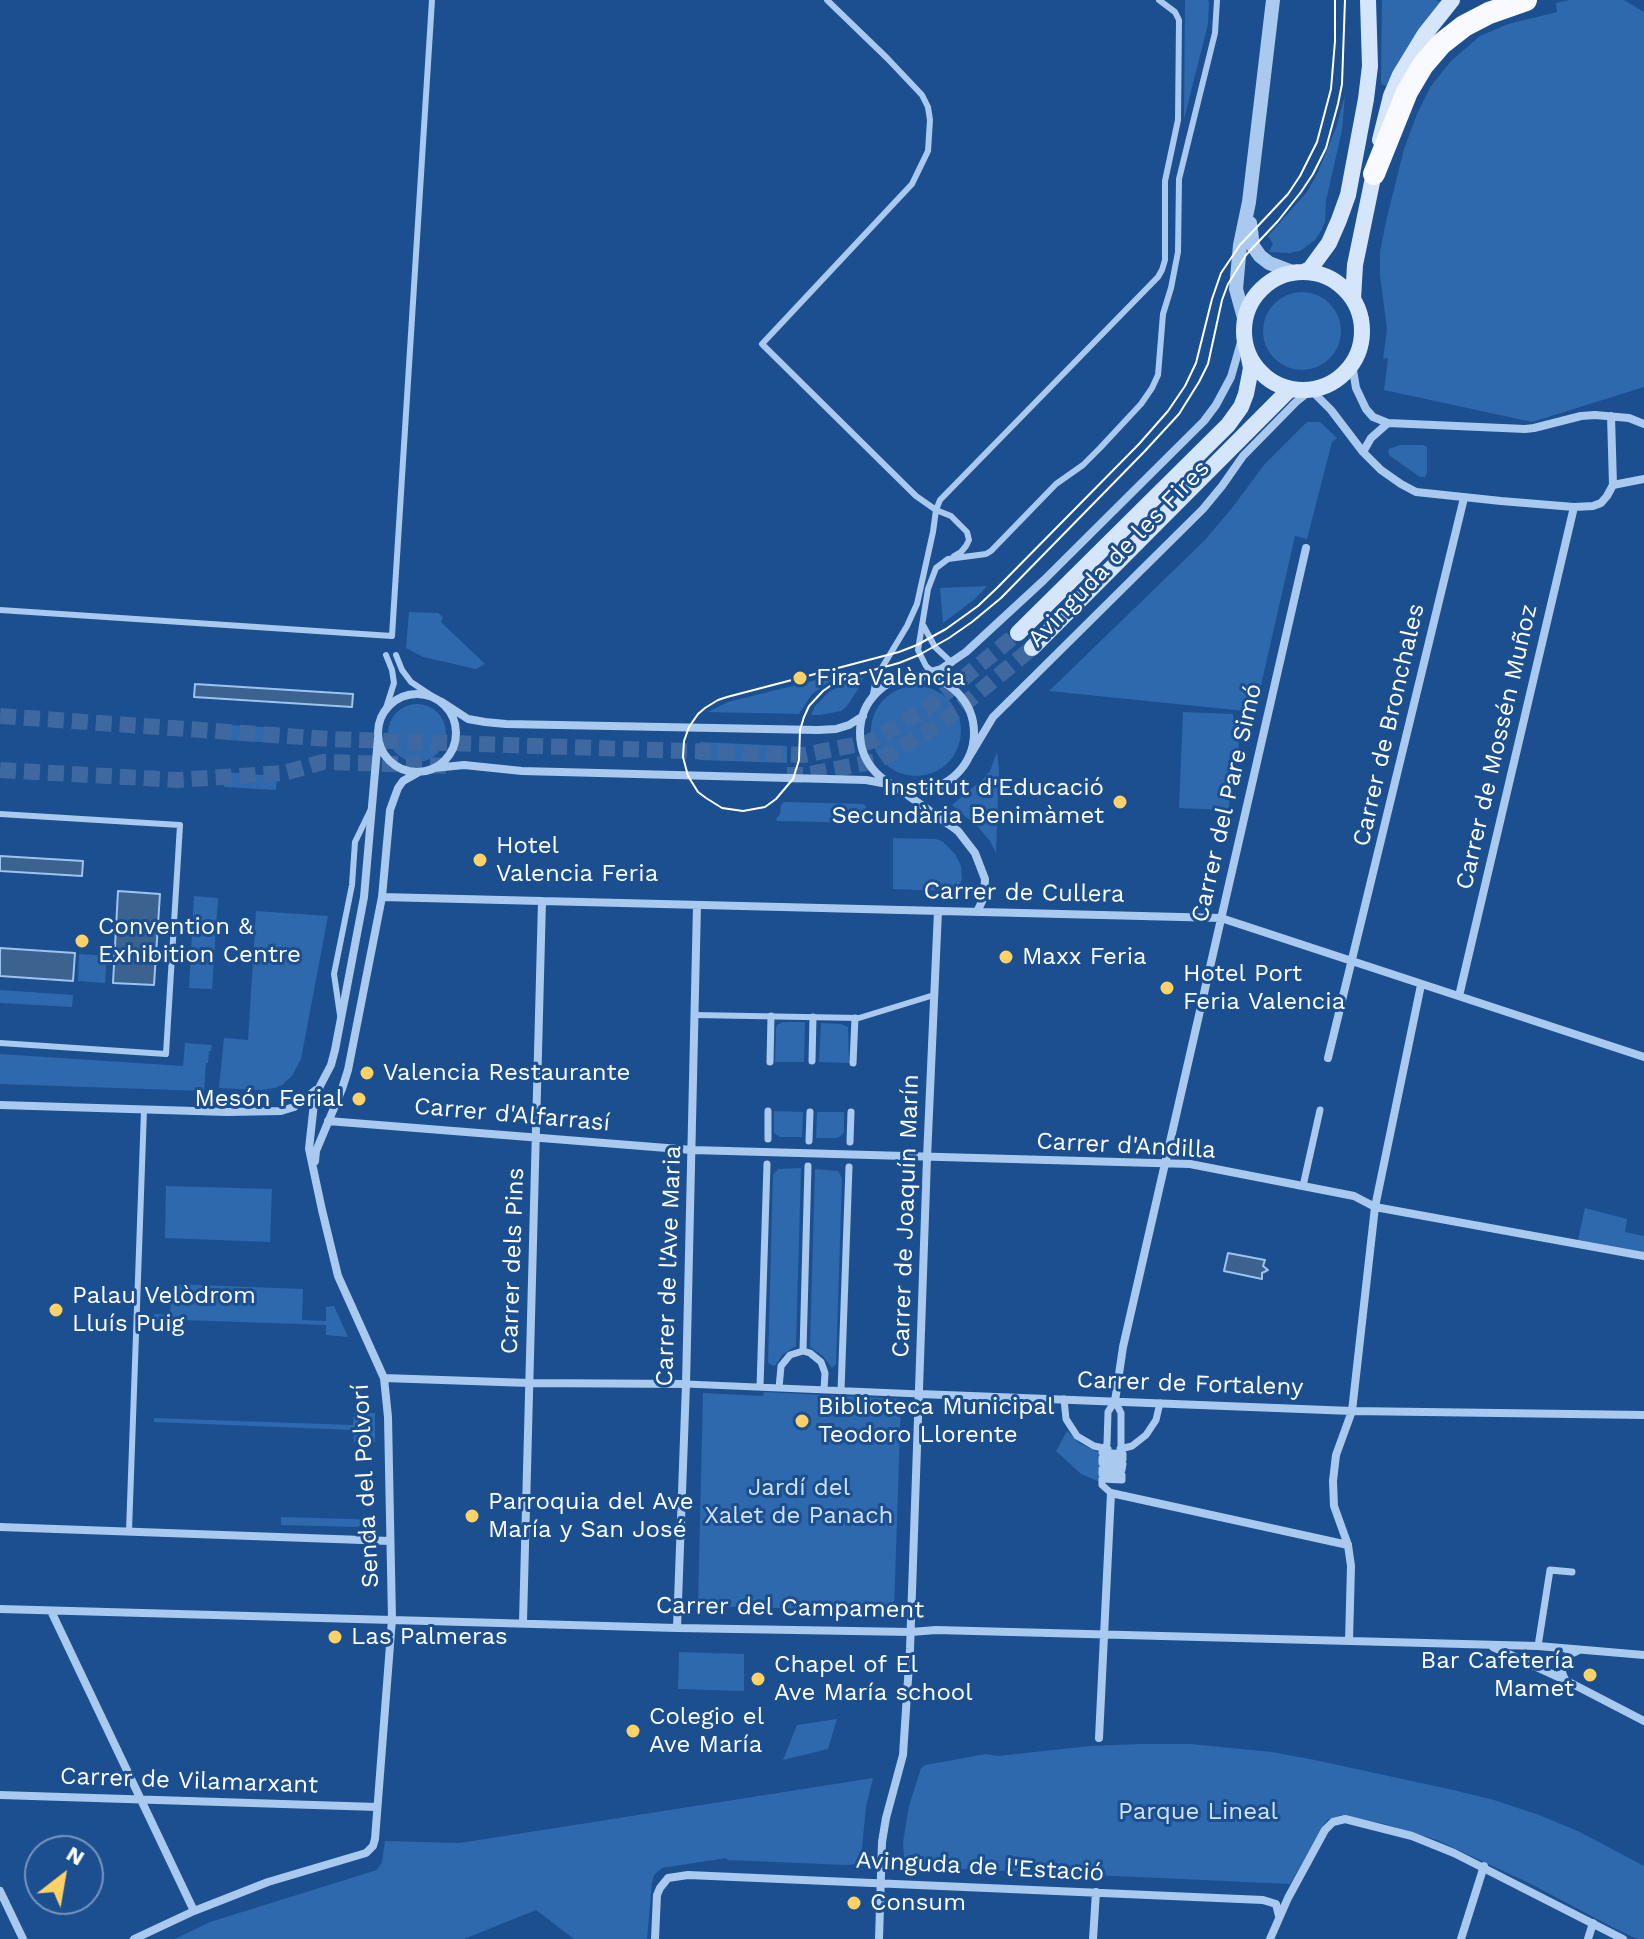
<!DOCTYPE html>
<html>
<head>
<meta charset="utf-8">
<style>
  body { margin:0 }
  #map { position:relative; width:1644px; height:1939px; overflow:hidden; background:#1b4f8f; font-family:"Work Sans",sans-serif }
  canvas { display:block }
  .north { position:absolute; left:24px; top:1835px; width:80px; height:80px; box-sizing:border-box; background:#1b4f8f; border:2px solid #7695bc; border-radius:50%; rotate:31deg; font-size:22px; font-weight:700; line-height:32px; text-align:center; color:#fff }
  .north::after { content:''; display:block; margin:auto; width:28px; height:36px; background:#ffd166; clip-path:polygon(50% 0,100% 100%,50% 72%,0 100%) }
</style>
</head>
<body>
<div id="map">
<canvas width="1644" height="1939"></canvas>
<div class="north">N</div>
</div>
<script>
const c = document.querySelector('canvas').getContext('2d');
c.lineJoin = 'round';
function fillPath(path, color) {
  c.fillStyle = color;
  c.fill(path, 'evenodd');
}
function poly(rows) {
  const path = new Path2D();
  for (const r of rows) {
    if (r.length === 3) {
      path.moveTo(r[0] + r[2], r[1]);
      path.arc(r[0], r[1], r[2], 0, 2 * Math.PI);
      continue;
    }
    path.moveTo(r[0], r[1]);
    for (let i = 2; i < r.length; i += 2) path.lineTo(r[i], r[i + 1]);
  }
  return path;
}
function strokePath(path, color, width, dash) {
  c.strokeStyle = color;
  c.lineWidth = width;
  c.lineCap = dash ? 'butt' : 'round';
  c.setLineDash(dash || []);
  c.stroke(path);
}
function write(font, color, halo, rows, align = 'center') {
  c.font = font + ' "Work Sans",sans-serif';
  c.lineWidth = 6;
  c.setLineDash([]);
  c.textBaseline = 'middle';
  c.strokeStyle = halo;
  c.fillStyle = color;
  for (const [text, x, y, turn = 0] of rows) {
    c.save();
    c.translate(x, y);
    c.rotate((+turn || 0) * Math.PI / 180);
    c.textAlign = isNaN(turn) ? turn : align;
    if (halo) c.strokeText(text, 0, 0);
    c.fillText(text, 0, 0);
    c.restore();
  }
}
const green = poly([
  [1185,0,1208,0,1209,2,1208,24,1184,119],
  [1382,0,1436,0,1441,2,1406,51,1386,86,1381,84],
  [1569,0,1624,0,1644,12,1644,387,1532,422,1384,390,1388,358,1383,359,1387,330,1380,275,1380,252,1386,221,1404,149,1417,114,1431,86,1451,61,1480,36,1508,24,1557,12,1556,3],
  [1345,95,1342,130,1326,201,1325,222,1321,231,1315,240,1300,251,1290,253,1269,252,1273,244,1268,236,1307,192,1318,172,1336,128],
  [1302,331,39],
  [1307,422,1320,422,1337,438,1332,442,1307,539,1295,536,1255,712,1049,691,1204,541,1232,508,1264,465],
  [1400,445,1423,445,1427,447,1427,473,1425,477,1420,477,1390,456,1388,452,1389,449],
  [987,586,975,599,943,623,940,588],
  [409,612,438,613,443,617,441,622,485,664,476,669,423,657,406,648],
  [832,676,834,678,812,694,799,714,708,712,728,702],
  [860,678,863,678,860,686,847,706,841,711,820,715,811,715,815,706,829,692,851,680],
  [916,731,45],
  [417,733,29],
  [1183,712,1233,714,1233,718,1240,719,1238,759,1231,759,1229,810,1179,808],
  [228,725,280,728,279,743,227,740],
  [700,742,787,746,787,763,699,760],
  [997,752,999,769,996,853,990,841,979,828,952,805,983,779,990,771],
  [225,772,277,776,276,790,224,787],
  [784,802,863,804,866,806,867,821,862,823,777,821,776,819,780,814,781,805],
  [893,838,936,839,942,841,955,854,961,866,962,879,960,884,956,889,944,891,893,889],
  [194,896,218,898,212,989,189,988],
  [256,911,328,916,301,1059,292,1076,282,1085,275,1088,260,1090,219,1088,224,1038,248,1040],
  [79,954,107,956,105,983,78,981],
  [0,990,73,995,72,1007,0,1003],
  [783,1022,805,1022,804,1062,775,1062,776,1028,777,1025],
  [821,1023,841,1024,848,1027,849,1063,819,1062],
  [185,1043,212,1045,211,1051,209,1051,208,1063,206,1063,204,1091,0,1084,0,1054,183,1066],
  [774,1111,803,1112,802,1137,780,1137,775,1134,774,1132],
  [817,1112,844,1112,844,1132,842,1135,837,1138,816,1138],
  [801,1168,796,1346,782,1355,776,1365,773,1366,768,1363,773,1175,778,1169],
  [815,1169,838,1171,842,1178,836,1364,832,1368,823,1356,810,1347],
  [166,1186,272,1189,270,1242,165,1238],
  [1585,1208,1627,1219,1625,1232,1644,1236,1644,1254,1577,1244],
  [172,1284,303,1289,302,1320,326,1321,326,1307,334,1306,348,1337,326,1335,326,1325,154,1319,154,1314,170,1315],
  [764,1392,901,1399,894,1611,698,1606,703,1393,763,1396],
  [354,1413,375,1413,375,1442,354,1442,353,1430,154,1422,154,1418,353,1425],
  [1067,1431,1079,1443,1100,1453,1100,1482,1081,1474,1056,1451],
  [281,1517,353,1519,369,1520,366,1524,356,1527,281,1525],
  [679,1652,744,1654,744,1691,678,1689],
  [837,1719,828,1749,783,1760,797,1725],
  [1140,1744,1190,1744,1272,1752,1315,1760,1453,1790,1494,1800,1539,1815,1580,1832,1644,1866,1644,1939,1637,1939,1614,1928,1529,1883,1437,1840,1385,1824,1341,1815,1327,1820,1290,1884,920,1867,911,1865,904,1857,903,1842,909,1806,921,1768,925,1765,986,1754,998,1756,1090,1746],
  [873,1778,866,1807,861,1859,859,1864,846,1865,728,1860,726,1858,662,1868,654,1875,652,1883,647,1939,574,1939,536,1910,464,1939,175,1939,210,1922,377,1870,382,1862,385,1841,460,1843]
]);
const water = poly([
  [195,684,353,694,352,707,194,697,195,684],
  [0,856,83,861,82,876,0,871,0,856],
  [118,891,160,894,154,985,113,983,118,891],
  [0,948,75,953,73,981,0,976,0,948],
  [1228,1253,1265,1260,1263,1266,1268,1270,1262,1273,1262,1279,1224,1271,1228,1253]
]);
const secondaryTunnel = poly([
  [0,716,330,739,804,755,869,742,926,709,1018,633],
  [0,770,178,780,284,773,323,762,452,766],
  [787,775,805,775,877,761,938,726,1032,648]
]);
const service = poly([
  [827,0,887,58,922,95,928,107,930,120,928,151,912,184,762,344,916,496,936,510,951,516,967,532,969,540,966,546,961,552,954,556],
  [0,610,392,636,432,0],
  [923,625,935,647,952,663],
  [396,655,402,670,411,682,432,696],
  [948,685,926,666,918,650,928,589,936,568,948,559,986,554,991,551,1056,484,1083,465,1100,448,1141,404,1152,388,1158,375,1163,314,1171,288,1178,252,1179,179,1215,33,1217,0],
  [872,699,875,684,883,666,907,626,917,604,933,532,936,510,940,500,1158,277,1162,270,1165,260,1165,181,1178,120,1179,20,1175,12,1159,0],
  [386,708,394,683,392,670,386,655],
  [0,814,180,825,166,1054,0,1043],
  [340,1015,334,974,352,885,355,842,371,809],
  [695,1015,859,1018,934,995],
  [129,1531,144,1110]
]);
const pedestrian = poly([
  [812,1061,813,1017],
  [770,1062,771,1016],
  [853,1063,855,1018],
  [768,1139,768,1111],
  [809,1141,810,1112],
  [850,1142,851,1112],
  [1303,1186,1320,1110],
  [803,1351,808,1166],
  [686,1384,920,1394],
  [760,1387,767,1164],
  [779,1388,781,1366,790,1355,803,1351,810,1353,821,1362,825,1373,824,1390],
  [841,1391,849,1167],
  [1064,1399,1066,1419,1077,1436,1094,1446,1108,1449],
  [1120,1449,1132,1446,1146,1435,1156,1420,1160,1403],
  [1111,1493,1102,1485,1102,1479,1122,1480,1122,1475,1102,1474,1102,1469,1122,1470,1123,1464,1102,1463,1102,1458,1123,1459,1123,1454,1102,1452,1107,1444,1108,1412,1115,1401,1121,1413,1121,1449],
  [1538,1646,1550,1570,1572,1572]
]);
const minor = poly([
  [1352,364,1356,388,1366,409,1373,417,1388,423,1525,429,1534,428,1581,416,1595,415,1629,418,1644,424],
  [1363,452,1371,438,1388,423],
  [1613,485,1644,479],
  [917,676,941,669,966,652,1044,580,1204,421,1216,405,1231,377,1243,335],
  [917,733,57],
  [417,733,39],
  [442,702,468,719,485,722,506,724,818,730,836,729,849,725,863,716],
  [969,757,993,717,1203,509,1222,486,1243,456,1296,402,1311,390,1331,410,1363,452,1381,470,1401,484,1416,492,1501,501,1574,507,1593,506,1601,503,1607,496,1613,485,1611,416],
  [434,768,464,765,522,771,866,780,893,785],
  [899,789,958,831,975,853,985,879,984,897,977,912],
  [382,897,1221,918,1644,1057],
  [1459,996,1574,507],
  [1328,1058,1464,498],
  [0,1105,227,1112,281,1111,294,1107,316,1090],
  [328,1121,692,1150,1190,1164,1354,1196,1375,1207,1644,1256],
  [315,1161,316,1151,342,1089,348,1070,382,897,390,810,398,788,403,781,419,772],
  [384,1378,529,1383,686,1384],
  [920,1394,1352,1411,1644,1415],
  [1115,1401,1123,1347,1306,548],
  [0,1527,390,1541],
  [0,1609,677,1628,911,1632,936,1630,1538,1646,1644,1655],
  [51,1611,194,1911],
  [523,1622,542,901],
  [677,1628,686,1384,697,905],
  [1349,1641,1351,1566,1348,1545,1334,1506,1333,1481,1336,1455,1352,1411,1375,1207,1421,985],
  [1493,1647,1565,1680,1644,1721],
  [1565,1680,1561,1670,1561,1665,1568,1655,1577,1651],
  [1099,1738,1111,1493,1348,1545],
  [0,1795,377,1807],
  [0,1891,23,1939],
  [134,1939,194,1911,268,1882,366,1853,373,1846,375,1839,392,1619,388,1417,384,1378,338,1276,322,1210,309,1149,314,1103,320,1086,331,1065,335,1050,364,897,378,738],
  [655,1939,657,1895,660,1888,668,1878,688,1875,1263,1900,1276,1904,1279,1916],
  [879,1939,882,1842,886,1818,903,1755,910,1649,927,1158,938,911],
  [1093,1939,1096,1892],
  [1270,1939,1288,1898,1325,1830,1333,1822,1345,1819,1412,1836,1454,1853,1623,1939],
  [1461,1939,1484,1866],
  [1588,1939,1593,1923]
]);
const tertiary = poly([
  [1250,223,1253,246,1260,256,1269,263,1295,273],
  [1244,318,1236,289,1240,245,1249,202,1273,0]
]);
const secondary = poly([
  [1380,140,1391,96,1400,75,1425,34,1452,0],
  [1303,331,59],
  [1304,272,1310,269,1329,243,1339,220,1348,195,1366,99,1370,66,1368,0],
  [1353,299,1355,265,1376,163],
  [1018,633,1228,425,1241,407,1246,394,1251,368,1249,358],
  [1032,648,1290,389]
]);
const trunk = poly([
  [1374,174,1407,92,1423,65,1441,44,1464,26,1489,13,1526,0]
]);
const tram = poly([
  [1335,0,1335,41,1331,89,1317,142,1300,176,1288,194,1240,245,1221,273,1212,299,1196,363,1185,386,1168,411,1139,444,997,588,978,606,946,629,917,645,899,652,727,697,718,700,705,708,698,714,689,727,684,741,683,757,688,776,698,792,706,798,722,808,743,811,765,807,776,799,793,779,799,760,800,730,804,717,809,706,823,691,833,684,855,675,899,663,919,655,949,638,972,622,1001,598,1144,452,1179,414,1199,382,1208,364,1222,300,1228,284,1246,255,1278,221,1301,192,1313,174,1326,148,1338,104,1342,84,1345,0]
]);
const markers = [
  [800,678,8,"#ffd166"],
  [1120,802,8,"#ffd166"],
  [480,860,8,"#ffd166"],
  [82,941,8,"#ffd166"],
  [1006,957,8,"#ffd166"],
  [1167,988,8,"#ffd166"],
  [367,1073,8,"#ffd166"],
  [359,1099,8,"#ffd166"],
  [56,1310,8,"#ffd166"],
  [802,1421,8,"#ffd166"],
  [472,1516,8,"#ffd166"],
  [335,1637,8,"#ffd166"],
  [1590,1675,8,"#ffd166"],
  [758,1679,8,"#ffd166"],
  [633,1731,8,"#ffd166"],
  [854,1903,8,"#ffd166"]
];
const streetNames = [
  ["Avinguda de les Fires",1119,554,-46],
  ["Carrer de Bronchales",1389,725,-77],
  ["Carrer de Mossén Muñoz",1497,747,-77],
  ["Carrer del Pare Simó",1227,803,-77],
  ["Carrer de Cullera",1024,893,1],
  ["Carrer d'Alfarrasí",512,1115,5],
  ["Carrer d'Andilla",1126,1146,3],
  ["Carrer de Joaquín Marín",906,1216,-88],
  ["Carrer dels Pins",513,1261,-88],
  ["Carrer de l'Ave Maria",669,1266,-88],
  ["Carrer de Fortaleny",1190,1384,2],
  ["Senda del Polvorí",366,1486,-93],
  ["Carrer del Campament",790,1608,1],
  ["Carrer de Vilamarxant",189,1781,2],
  ["Avinguda de l'Estació",980,1867,3]
];
const poiNames = [
  ["Fira València",816,678],
  ["Institut d'Educació",1104,788,"right"],
  ["Secundària Benimàmet",1104,816,"right"],
  ["Hotel",496,846],
  ["Valencia Feria",496,874],
  ["Convention &",98,927],
  ["Exhibition Centre",98,955],
  ["Maxx Feria",1022,957],
  ["Hotel Port",1183,974],
  ["Feria Valencia",1183,1002],
  ["Valencia Restaurante",383,1073],
  ["Mesón Ferial",343,1099,"right"],
  ["Palau Velòdrom",72,1296],
  ["Lluís Puig",72,1324],
  ["Biblioteca Municipal",818,1407],
  ["Teodoro Llorente",818,1435],
  ["Parroquia del Ave",488,1502],
  ["María y San José",488,1530],
  ["Las Palmeras",351,1637],
  ["Bar Cafetería",1574,1661,"right"],
  ["Mamet",1574,1689,"right"],
  ["Chapel of El",774,1665],
  ["Ave María school",774,1693],
  ["Colegio el",649,1717],
  ["Ave María",649,1745],
  ["Consum",870,1903]
];
const parkNames = [
  ["Jardí del",799,1488],
  ["Xalet de Panach",799,1516],
  ["Parque Lineal",1198,1812]
];
fillPath(green, '#2e69ad');
fillPath(water, '#3c6290');
strokePath(water, '#9cc4f0', 2);
strokePath(secondaryTunnel, '#3d69a0', 16, [16, 8]);
strokePath(service, '#a9c9ee', 6);
strokePath(pedestrian, '#a9c9ee', 7);
strokePath(minor, '#a9c9ee', 8);
strokePath(tertiary, '#a9c9ee', 14);
strokePath(secondary, '#d6e6fa', 16);
strokePath(trunk, '#f8faff', 22);
strokePath(tram, '#fff', 2);
for (const [x, y, r, color] of markers) {
  const dot = new Path2D();
  dot.arc(x, y, r, 0, 2 * Math.PI);
  c.fillStyle = color;
  c.fill(dot);
  strokePath(dot, '#1b4f8f', 3);
}
write('24px', '#fff', '#1b4f8f', streetNames);
write('24px', '#fff', '#1b4f8f', poiNames, 'left');
write('24px', '#cfe3fa', '#1b4f8f', parkNames);
</script>
</body>
</html>
